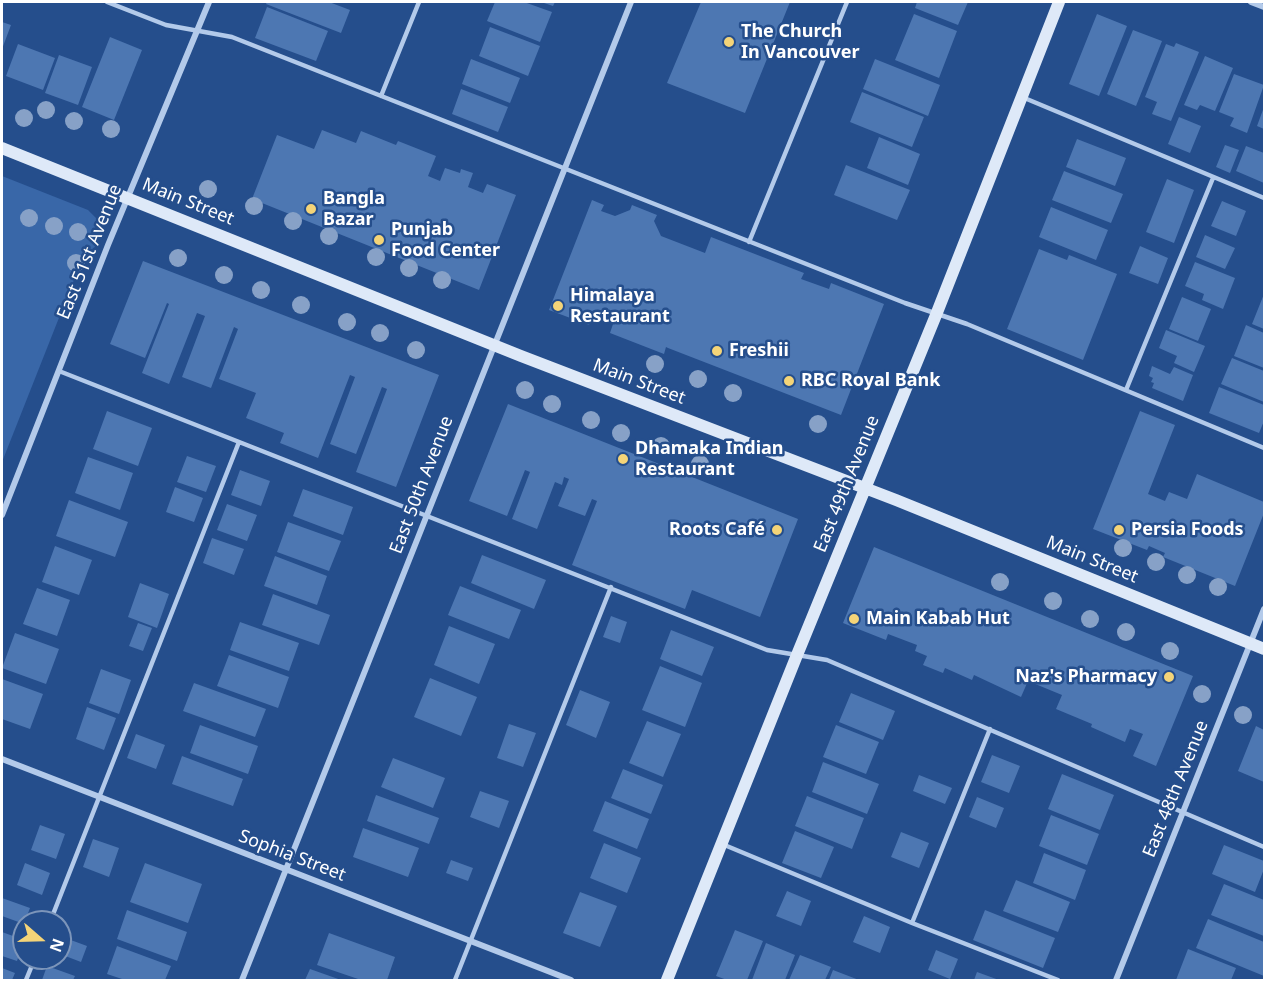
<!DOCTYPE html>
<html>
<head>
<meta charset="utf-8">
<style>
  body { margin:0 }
  #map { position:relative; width:1266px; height:982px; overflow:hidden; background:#254e8c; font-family:"Noto Sans",sans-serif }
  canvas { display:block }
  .frame { position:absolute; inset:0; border:3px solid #fff; pointer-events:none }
  .north { position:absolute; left:12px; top:910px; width:60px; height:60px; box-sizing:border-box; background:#254e8c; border:2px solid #7c95ba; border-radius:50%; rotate:110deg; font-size:16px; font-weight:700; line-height:24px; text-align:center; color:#fff }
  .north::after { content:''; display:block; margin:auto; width:21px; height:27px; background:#f4d478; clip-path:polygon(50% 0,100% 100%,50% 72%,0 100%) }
</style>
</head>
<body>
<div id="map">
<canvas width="1266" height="982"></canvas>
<div class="frame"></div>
<div class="north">N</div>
</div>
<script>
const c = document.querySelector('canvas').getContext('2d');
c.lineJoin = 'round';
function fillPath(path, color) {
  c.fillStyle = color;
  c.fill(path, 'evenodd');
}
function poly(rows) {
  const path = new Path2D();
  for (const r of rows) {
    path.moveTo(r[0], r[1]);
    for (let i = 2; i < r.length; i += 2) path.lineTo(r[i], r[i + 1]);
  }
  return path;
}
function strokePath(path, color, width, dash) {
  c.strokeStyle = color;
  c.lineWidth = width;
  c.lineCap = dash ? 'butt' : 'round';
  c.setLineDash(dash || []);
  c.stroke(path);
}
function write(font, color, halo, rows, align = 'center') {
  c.font = font + ' "Noto Sans",sans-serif';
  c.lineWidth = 5;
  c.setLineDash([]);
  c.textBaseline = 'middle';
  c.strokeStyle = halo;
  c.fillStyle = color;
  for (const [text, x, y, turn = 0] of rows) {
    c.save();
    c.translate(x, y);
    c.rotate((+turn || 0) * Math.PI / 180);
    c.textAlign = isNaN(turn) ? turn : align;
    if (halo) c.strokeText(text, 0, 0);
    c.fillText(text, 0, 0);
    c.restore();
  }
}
const green = poly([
  [2,176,88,210,98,220,101,230,95,247,83,257,2,462]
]);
const building = poly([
  [267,2,329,2,350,10,341,33,266,4],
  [495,2,524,2,552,12,540,42,487,21],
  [541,2,555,2,553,6],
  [701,2,790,2,745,113,667,83],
  [917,2,968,2,958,25,915,8],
  [267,7,328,31,316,61,255,38],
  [914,14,957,31,939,78,895,60],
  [1097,14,1127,26,1099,96,1069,84],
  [2,22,11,25,2,49],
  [490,27,540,46,528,76,479,56],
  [1133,30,1162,41,1136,106,1107,94],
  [110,37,142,50,114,120,82,107],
  [1176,43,1199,52,1171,121,1152,114,1157,102,1145,97,1166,44,1174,47],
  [18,44,55,58,43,90,6,76],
  [59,55,92,67,78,105,45,93],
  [1205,56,1233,68,1215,111,1200,105,1197,110,1184,105],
  [471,59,520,78,510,103,462,84],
  [875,59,940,85,928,116,863,89],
  [1234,74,1264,85,1247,133,1230,126,1234,118,1219,112],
  [461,89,508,107,498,132,452,114],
  [862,92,924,117,912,147,850,122],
  [1264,107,1264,129,1257,126],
  [1179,117,1201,126,1190,153,1168,144],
  [322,130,356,143,361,131,396,145,398,141,436,156,428,176,440,181,445,168,460,173,461,169,473,173,468,187,483,193,487,184,516,195,479,290,252,199,277,135,314,149],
  [879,137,920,154,908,185,867,168],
  [1077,139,1126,158,1115,186,1066,167],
  [1225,145,1239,150,1230,173,1216,167],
  [1246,146,1264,153,1264,183,1236,171],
  [846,165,910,190,897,220,834,195],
  [1064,171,1123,194,1111,223,1052,200],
  [1167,179,1194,190,1174,243,1146,232],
  [592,200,604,205,601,211,615,216,630,210,632,205,657,215,654,221,661,236,705,253,711,237,804,273,801,279,829,289,831,283,884,304,841,415,668,348,666,347,664,354,610,333,613,324,593,316,589,325,549,310],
  [1222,201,1246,211,1236,236,1211,226],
  [1051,207,1108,230,1096,260,1039,237],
  [1205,235,1235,248,1225,269,1196,257],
  [1140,246,1168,258,1158,284,1129,273],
  [1039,249,1067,260,1069,255,1117,274,1083,360,1007,329],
  [143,261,439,375,396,487,356,472,387,389,382,387,356,454,330,444,355,377,350,375,318,458,280,443,284,433,246,418,256,393,219,379,238,329,234,327,211,388,182,377,205,316,197,313,169,384,142,373,169,304,167,303,145,358,110,344],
  [1195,262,1235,278,1223,309,1202,300,1204,294,1185,286],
  [1264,294,1264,329,1252,324],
  [1182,297,1211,309,1198,341,1169,329],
  [1246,325,1264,333,1264,368,1234,356],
  [1166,330,1205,346,1194,372,1174,363,1177,356,1159,348],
  [1232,358,1264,371,1264,402,1221,384],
  [1152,366,1170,374,1174,367,1193,375,1183,401,1152,388,1154,383,1151,382,1153,378,1149,376],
  [1219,387,1264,405,1264,421,1259,433,1209,413],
  [508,404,798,519,760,617,692,590,685,609,572,565,597,501,592,499,585,516,558,506,569,479,564,477,562,485,555,482,537,529,512,519,530,472,525,470,507,516,469,501],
  [107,411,152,428,138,466,93,449],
  [1140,411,1175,425,1148,494,1165,501,1169,492,1187,499,1197,474,1264,502,1264,513,1235,586,1163,557,1165,553,1149,546,1147,550,1093,529],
  [187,456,216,466,206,492,177,482],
  [88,457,133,473,120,510,75,493],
  [240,470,270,481,261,506,231,495],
  [175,487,203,498,194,522,166,512],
  [303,489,353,507,343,535,293,516],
  [69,500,128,522,115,557,56,536],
  [227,504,257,515,247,541,217,530],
  [288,522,341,541,329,571,277,552],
  [212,538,244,549,234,575,203,563],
  [55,546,92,560,79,595,42,582],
  [874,547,1193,676,1156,766,1133,756,1143,734,1130,729,1125,742,1091,727,1092,724,1056,709,1062,695,1028,681,1021,697,974,675,972,680,945,668,943,673,923,665,927,656,915,651,917,645,888,634,886,640,843,623],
  [482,555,546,580,534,609,471,583],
  [275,556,327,576,317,605,264,586],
  [140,583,169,594,157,628,128,617],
  [460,586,521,610,509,639,448,615],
  [37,588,70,600,57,636,23,624],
  [273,594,330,615,319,645,262,625],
  [611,616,627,622,620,643,603,637],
  [240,622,299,643,289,671,230,650],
  [138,623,152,628,143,651,129,646],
  [449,626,495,644,479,684,434,665],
  [671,630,714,647,702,676,660,659],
  [15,633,59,649,46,684,2,668],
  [229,655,289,677,278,708,217,686],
  [660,666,702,683,685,727,642,710],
  [101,669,131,680,119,714,89,703],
  [430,678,477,697,461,736,414,717],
  [2,679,43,694,30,729,2,719],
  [194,683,266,709,255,737,183,711],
  [580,690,610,702,596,738,566,725],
  [851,693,895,711,883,740,839,722],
  [87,707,116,718,104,750,76,739],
  [647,721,681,734,663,777,629,763],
  [509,724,536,733,523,767,497,758],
  [200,725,258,746,248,774,190,753],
  [836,725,879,742,866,774,823,757],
  [1256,726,1264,730,1264,782,1238,771],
  [136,734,165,745,156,769,127,758],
  [992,755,1020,766,1009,793,981,782],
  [182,756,243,779,233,806,172,784],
  [393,758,445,778,433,808,381,787],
  [823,762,879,784,867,814,812,792],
  [623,769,663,785,651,814,611,798],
  [1062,774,1114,795,1100,830,1048,809],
  [919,775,952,788,945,804,913,791],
  [480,791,509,801,499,828,470,817],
  [376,795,439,818,429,844,367,821],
  [807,796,864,818,852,849,795,826],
  [977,797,1004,808,996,828,969,817],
  [605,801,649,819,637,849,593,831],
  [1051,815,1099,834,1087,865,1039,846],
  [40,825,65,834,56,859,31,850],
  [363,828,419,848,408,877,353,857],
  [795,831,834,847,821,878,782,863],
  [901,832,929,843,919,868,891,857],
  [93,839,119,848,109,877,83,867],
  [604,843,641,858,627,893,590,878],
  [1224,845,1264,861,1264,869,1255,892,1212,874],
  [1044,853,1086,870,1075,900,1033,883],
  [451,860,473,868,468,881,446,873],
  [25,863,50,873,42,895,17,885],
  [145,863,202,884,188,923,130,902],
  [1016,880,1070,902,1058,932,1003,911],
  [1224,884,1264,900,1264,936,1211,915],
  [787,891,811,901,801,926,776,916],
  [580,892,617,906,600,947,563,933],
  [2,898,30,908,24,924,2,916],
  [127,910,187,932,177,961,117,939],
  [985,910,1055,938,1043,968,973,940],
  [864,916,890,927,880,953,853,942],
  [1208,919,1264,942,1264,976,1196,948],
  [735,930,763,941,747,980,727,980,716,976],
  [2,932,24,940,17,961,2,956],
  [329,933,395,957,387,980,361,980,317,965],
  [60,936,87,946,81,962,60,954],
  [766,943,795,955,785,980,752,980],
  [117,946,171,966,165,980,125,980,107,974],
  [1188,949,1236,968,1231,980,1176,980],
  [936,950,958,959,950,979,928,970],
  [800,955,831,967,825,980,789,980],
  [47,966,75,976,73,980,42,980],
  [2,968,15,973,12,980,2,980],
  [310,969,341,980,305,980],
  [833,970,859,980,829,980],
  [977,972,999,980,974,980]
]);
const lane = poly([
  [107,2,166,25,232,37,905,303,967,324,1264,448],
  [381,96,419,2],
  [1022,97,1264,198],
  [749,242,847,2],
  [59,371,767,650,827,660,1264,847],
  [1126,390,1213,178],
  [722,844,912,923,1058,980],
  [50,922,239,442],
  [912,923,990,729],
  [26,980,35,958],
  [455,980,611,587]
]);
const street = poly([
  [1251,2,1264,7],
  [2,515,108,245,209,2],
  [2,759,571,980],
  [242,980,631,2],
  [1116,980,1264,609]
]);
const secondary = poly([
  [2,148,521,356,896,500,1264,649],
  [667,980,797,655,936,315,1059,2]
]);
const trees = [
  [46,110],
  [24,118],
  [74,121],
  [111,129],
  [208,189],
  [254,206],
  [29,218],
  [293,221],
  [54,226],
  [78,232],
  [329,236],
  [376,257],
  [178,258],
  [76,263],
  [409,268],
  [224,275],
  [442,280],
  [261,290],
  [301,305],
  [347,322],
  [380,333],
  [416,350],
  [655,364],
  [698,379],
  [525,390],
  [733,393],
  [552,404],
  [591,420],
  [818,424],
  [621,433],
  [661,446],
  [700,464],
  [1123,548],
  [1156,562],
  [1187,575],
  [1000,582],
  [1218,587],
  [1053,601],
  [1090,619],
  [1126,632],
  [1170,651],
  [1202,694],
  [1243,715]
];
const markers = [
  [729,42,6,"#f4d478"],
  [311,209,6,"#f4d478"],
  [379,240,6,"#f4d478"],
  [558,306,6,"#f4d478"],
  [717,351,6,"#f4d478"],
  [789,381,6,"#f4d478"],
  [623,459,6,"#f4d478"],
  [777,530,6,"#f4d478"],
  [1119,530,6,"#f4d478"],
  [854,619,6,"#f4d478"],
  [1169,677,6,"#f4d478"]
];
const poiNames = [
  ["The Church",741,32],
  ["In Vancouver",741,53],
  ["Bangla",323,199],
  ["Bazar",323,220],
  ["Punjab",391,230],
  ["Food Center",391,251],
  ["Himalaya",570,296],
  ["Restaurant",570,317],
  ["Freshii",729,351],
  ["RBC Royal Bank",801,381],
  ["Dhamaka Indian",635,449],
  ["Restaurant",635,470],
  ["Roots Café",765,530,"right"],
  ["Persia Foods",1131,530],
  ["Main Kabab Hut",866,619],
  ["Naz's Pharmacy",1157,677,"right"]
];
const streetNames = [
  ["Main Street",188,202,22],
  ["East 51st Avenue",90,252,-68],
  ["Main Street",639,382,21],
  ["East 49th Avenue",847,484,-68],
  ["East 50th Avenue",422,485,-69],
  ["Main Street",1092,560,22],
  ["East 48th Avenue",1176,789,-68],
  ["Sophia Street",292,856,21]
];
fillPath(green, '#3967a8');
fillPath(building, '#4d77b2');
strokePath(lane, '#b3caea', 4.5);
strokePath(street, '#b3caea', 6);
strokePath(secondary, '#dee9f8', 12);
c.fillStyle = '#87a1c7';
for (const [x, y] of trees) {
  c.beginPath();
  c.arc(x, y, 9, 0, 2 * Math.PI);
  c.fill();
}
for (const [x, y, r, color] of markers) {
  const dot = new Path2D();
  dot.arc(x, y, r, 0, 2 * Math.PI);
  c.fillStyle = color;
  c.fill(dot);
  strokePath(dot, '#254e8c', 2);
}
write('bold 18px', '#fff', '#254e8c', poiNames, 'left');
write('18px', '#fff', '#254e8c', streetNames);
</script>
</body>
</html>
